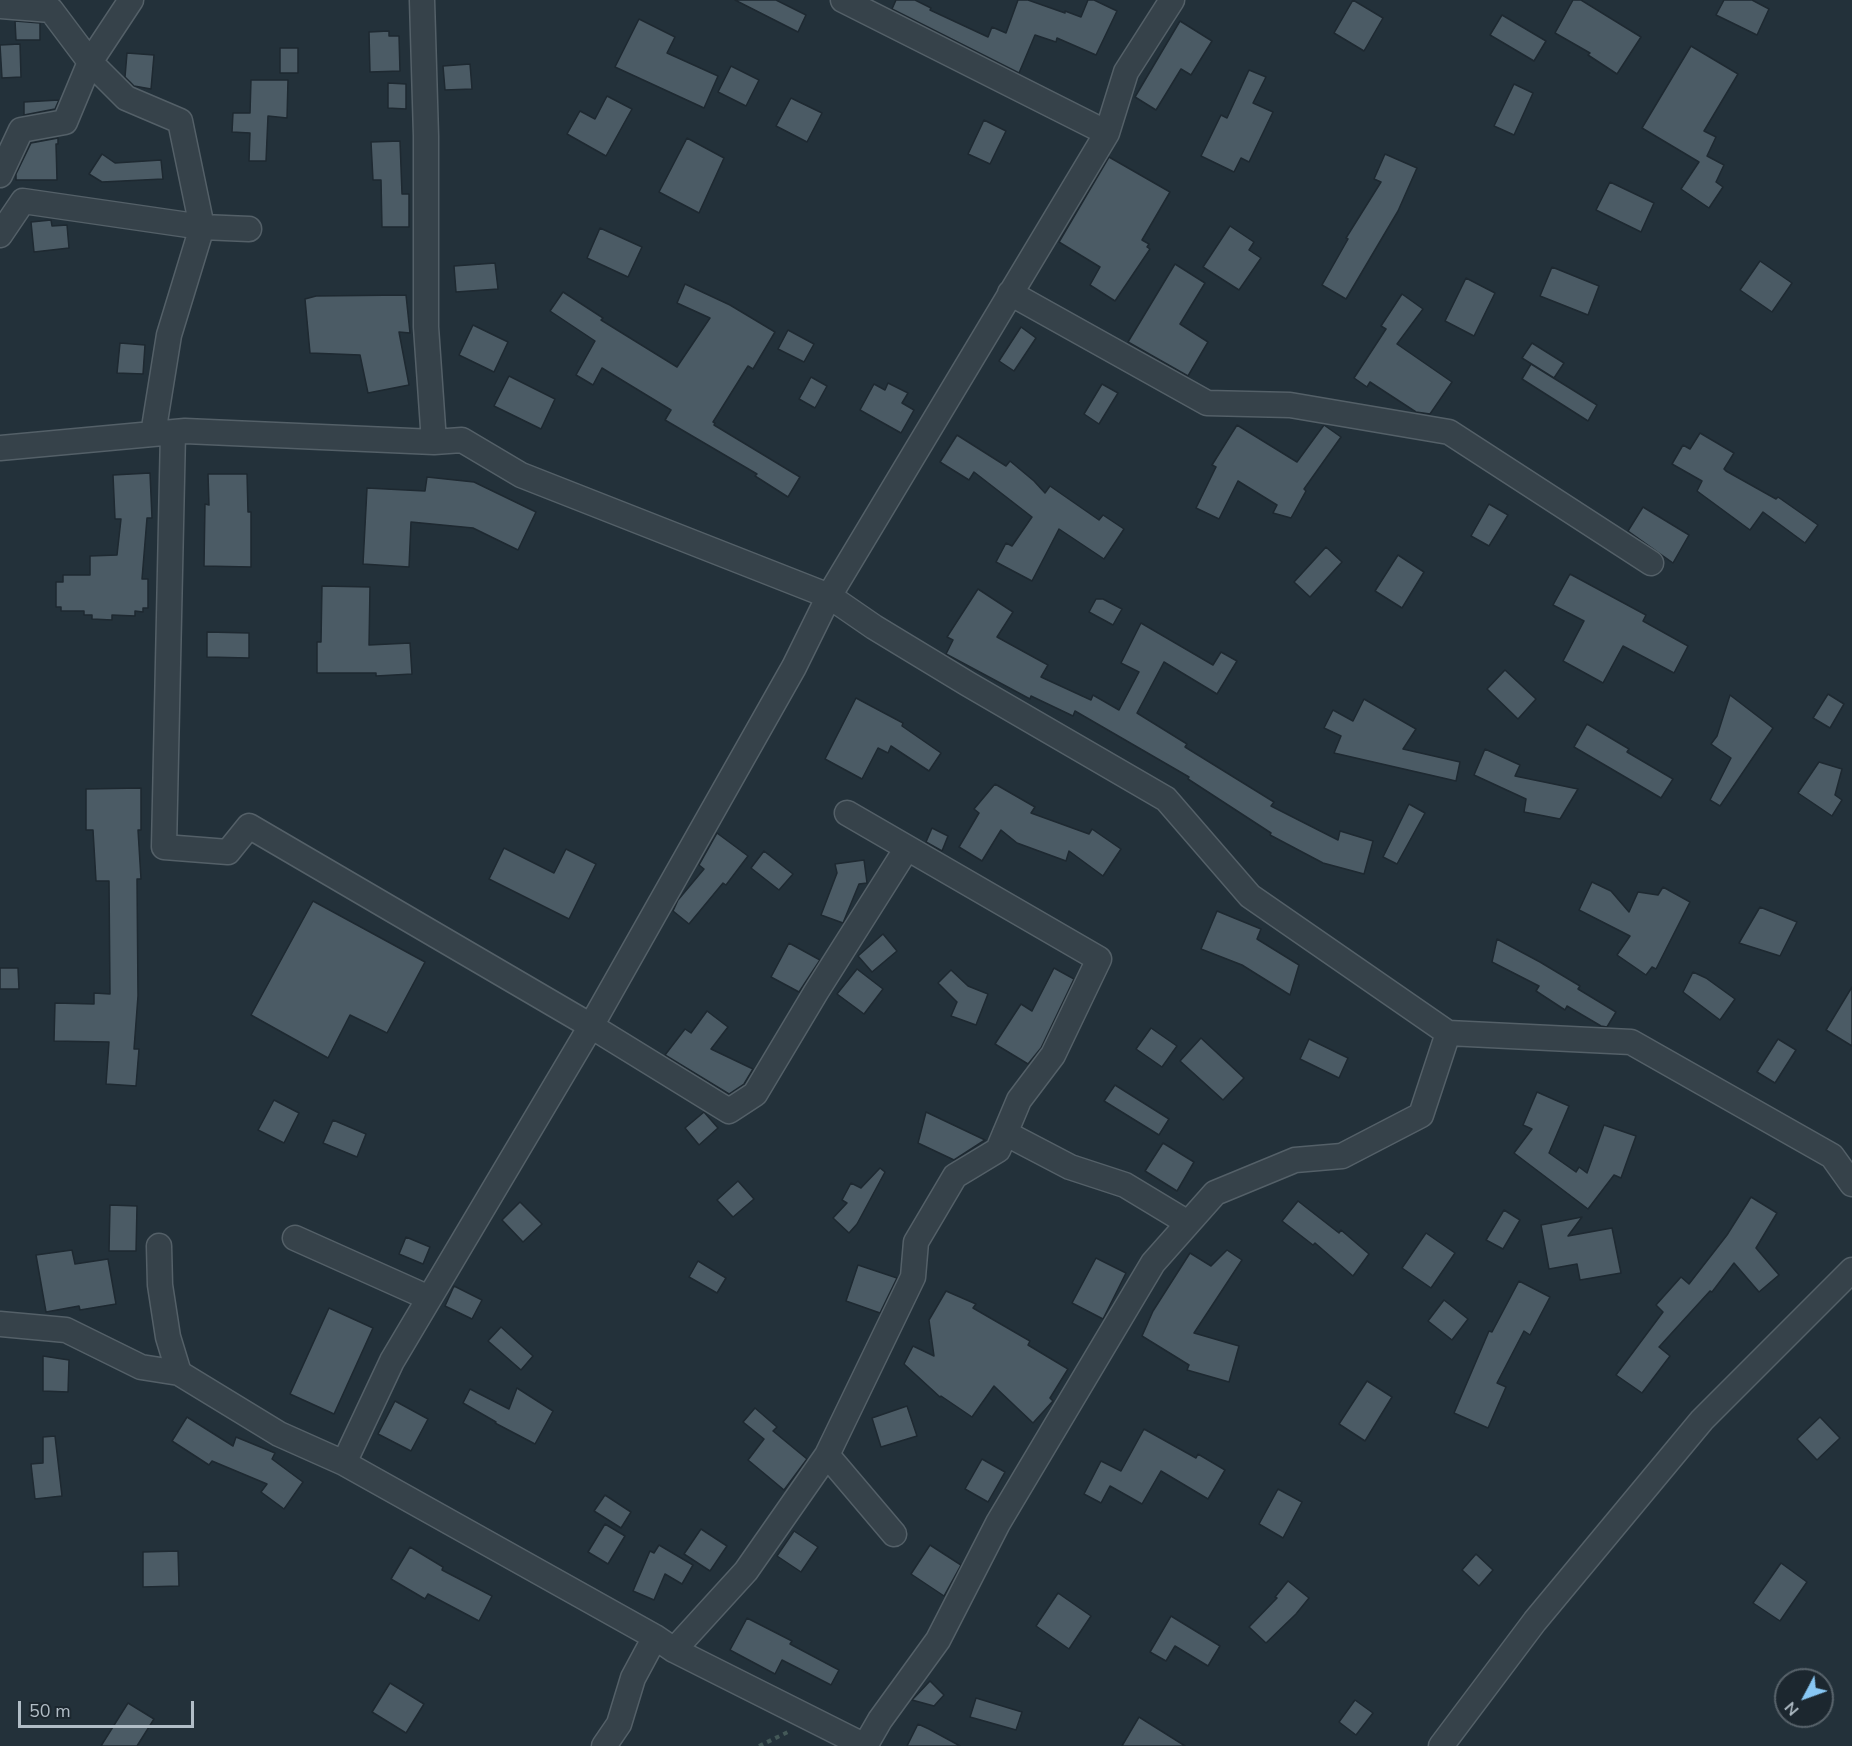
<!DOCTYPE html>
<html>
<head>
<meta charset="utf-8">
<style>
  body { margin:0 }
  #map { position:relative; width:1852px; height:1746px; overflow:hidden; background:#23313a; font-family:"Nunito Sans",sans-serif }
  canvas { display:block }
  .north { position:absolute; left:1774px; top:1668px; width:60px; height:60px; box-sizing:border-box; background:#1c272f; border:2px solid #58636b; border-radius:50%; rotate:229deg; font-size:16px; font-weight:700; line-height:24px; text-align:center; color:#b1bdc6 }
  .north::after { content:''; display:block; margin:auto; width:21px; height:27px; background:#88c7f4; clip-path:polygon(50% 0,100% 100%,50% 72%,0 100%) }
  .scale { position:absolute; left:18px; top:1701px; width:176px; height:27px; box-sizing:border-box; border:3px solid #b1bdc6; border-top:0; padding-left:8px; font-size:18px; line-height:21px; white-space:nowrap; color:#b1bdc6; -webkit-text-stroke:4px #1c272f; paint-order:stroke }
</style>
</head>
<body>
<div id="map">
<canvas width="1852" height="1746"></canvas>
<div class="north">N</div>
<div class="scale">50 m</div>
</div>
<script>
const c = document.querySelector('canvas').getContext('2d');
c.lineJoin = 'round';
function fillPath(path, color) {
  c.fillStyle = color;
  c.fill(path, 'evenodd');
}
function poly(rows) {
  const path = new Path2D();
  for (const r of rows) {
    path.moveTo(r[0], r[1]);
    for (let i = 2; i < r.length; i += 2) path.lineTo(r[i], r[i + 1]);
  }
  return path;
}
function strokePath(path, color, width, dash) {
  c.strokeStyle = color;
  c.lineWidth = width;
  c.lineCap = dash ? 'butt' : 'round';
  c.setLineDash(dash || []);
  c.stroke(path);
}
const building = poly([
  [735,0,776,0,806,15,798,32,735,0],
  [896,0,915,0,931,8,930,10,988,37,992,27,1006,33,1018,0,1028,0,1065,13,1065,11,1081,17,1088,0,1094,0,1117,11,1096,55,1057,38,1056,42,1035,35,1019,73,892,9,896,0],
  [1353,0,1383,18,1364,51,1334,33,1353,0],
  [1573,0,1581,0,1641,37,1617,74,1588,55,1590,53,1555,33,1573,0],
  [1724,0,1752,0,1769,9,1757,35,1716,15,1724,0],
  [1502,15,1546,41,1534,61,1490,35,1502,15],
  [639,19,675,37,667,53,718,76,704,108,615,67,639,19],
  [15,21,40,23,40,40,16,40,15,21],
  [1180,21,1212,41,1191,75,1181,69,1156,110,1135,97,1180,21],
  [389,31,389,36,399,36,400,71,370,72,369,32,389,31],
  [20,44,21,77,2,78,0,45,20,44],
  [1691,46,1738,74,1704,131,1716,137,1707,156,1724,165,1716,182,1723,187,1709,208,1681,189,1699,162,1642,128,1691,46],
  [280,48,298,48,298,73,280,73,280,48],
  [127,53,154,55,151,89,134,86,125,77,127,53],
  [470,64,472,89,445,90,443,66,470,64],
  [731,66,759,80,746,106,718,92,731,66],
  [1249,70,1266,77,1253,103,1273,112,1249,162,1241,158,1234,172,1201,156,1221,115,1227,118,1249,70],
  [251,80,288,80,287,118,268,116,266,161,249,161,250,133,232,132,233,113,250,113,251,80],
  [388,83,406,84,406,109,388,108,388,83],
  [1514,84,1533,93,1514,135,1494,126,1514,84],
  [607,96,632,109,606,156,567,134,580,111,595,119,607,96],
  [791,98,822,113,807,142,776,126,791,98],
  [59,100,55,109,24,115,24,102,59,100],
  [984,120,1006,131,990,164,968,154,984,120],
  [58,138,58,144,56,144,57,180,16,180,16,174,31,143,58,138],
  [687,138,724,158,699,213,659,192,687,138],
  [400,141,402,194,409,194,409,227,382,227,381,180,373,180,371,142,400,141],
  [102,154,115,163,161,160,163,179,102,182,89,174,102,154],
  [1385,154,1417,168,1398,211,1346,299,1322,285,1348,239,1346,238,1381,182,1374,179,1385,154],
  [1109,157,1170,192,1142,240,1149,244,1147,247,1150,249,1115,301,1090,285,1100,267,1059,242,1109,157],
  [1610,182,1654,203,1641,232,1596,210,1610,182],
  [51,220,52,226,67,225,69,248,34,252,31,222,51,220],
  [1230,226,1254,242,1249,250,1261,258,1239,290,1203,267,1230,226],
  [600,228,642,247,628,277,587,258,600,228],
  [1760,261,1792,283,1772,312,1740,290,1760,261],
  [495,263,498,289,456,292,454,266,495,263],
  [1175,264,1205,283,1180,324,1208,342,1188,376,1128,342,1175,264],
  [1552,267,1599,286,1588,315,1540,296,1552,267],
  [1466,278,1495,293,1474,336,1445,321,1466,278],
  [685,284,730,305,775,332,753,369,748,366,713,422,715,423,714,425,800,477,788,497,755,476,757,474,665,420,671,410,602,368,593,385,576,375,595,341,550,311,563,292,603,318,601,320,677,367,710,318,677,303,685,284],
  [1402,294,1423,309,1397,344,1452,382,1430,414,1416,412,1370,382,1367,387,1354,378,1386,329,1381,326,1402,294],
  [406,295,410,333,399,332,409,385,368,393,360,355,310,353,305,299,316,296,406,295],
  [473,325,508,342,494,372,459,355,473,325],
  [1021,327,1036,338,1014,371,999,361,1021,327],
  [788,330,814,344,804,362,778,349,788,330],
  [120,343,145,345,143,374,117,373,120,343],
  [1532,343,1564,363,1554,378,1522,358,1532,343],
  [1531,364,1597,405,1588,421,1522,379,1531,364],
  [509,376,555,399,541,429,494,406,509,376],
  [811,377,827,386,815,408,799,399,811,377],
  [888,383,908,393,902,403,914,410,901,433,860,410,874,384,885,390,888,383],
  [1102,384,1118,393,1099,424,1084,414,1102,384],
  [1237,425,1297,462,1324,425,1341,437,1304,489,1306,491,1291,518,1273,513,1277,505,1238,481,1219,519,1196,508,1216,467,1212,465,1237,425],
  [1700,433,1734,453,1724,469,1726,471,1776,499,1778,497,1818,525,1805,543,1763,512,1750,530,1697,491,1702,481,1672,464,1683,445,1690,449,1700,433],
  [957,435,1006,466,1010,461,1034,481,1045,493,1050,486,1099,520,1103,515,1124,529,1104,559,1059,529,1032,581,996,562,1006,543,1012,546,1032,517,974,472,969,480,940,462,957,435],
  [150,473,152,518,147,518,142,579,148,579,148,608,143,608,143,612,135,611,135,616,112,615,112,620,92,619,92,615,84,615,84,611,61,611,61,607,56,607,56,582,63,582,63,575,90,575,90,556,117,555,121,519,115,519,113,475,150,473],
  [208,474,247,474,248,512,251,512,251,567,204,566,205,504,209,505,208,474],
  [427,477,474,482,536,512,518,550,473,528,411,522,409,567,363,564,367,488,425,491,427,477],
  [1489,504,1508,515,1489,546,1471,536,1489,504],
  [1643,507,1689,535,1673,563,1628,531,1643,507],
  [1326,547,1342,562,1310,597,1294,582,1326,547],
  [1398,555,1424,572,1402,608,1375,591,1398,555],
  [1570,574,1646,615,1643,621,1688,646,1674,673,1623,646,1603,683,1563,661,1584,621,1553,605,1570,574],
  [322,586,370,587,369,645,410,643,412,674,376,676,376,673,317,673,317,642,321,642,322,586],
  [978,589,1013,612,997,637,1048,665,1041,677,1091,700,1093,695,1119,710,1139,672,1121,663,1141,623,1213,665,1221,652,1237,661,1217,694,1164,662,1137,713,1187,744,1185,747,1274,802,1271,806,1338,840,1340,831,1373,841,1364,874,1323,863,1270,835,1271,833,1188,779,1189,777,1075,711,1073,716,1031,696,1030,699,946,654,953,640,947,637,978,589],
  [1096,599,1103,599,1122,609,1113,625,1089,612,1096,599],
  [207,632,249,633,249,658,207,657,207,632],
  [1505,670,1536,699,1518,719,1487,689,1505,670],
  [1828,694,1844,704,1830,728,1813,718,1828,694],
  [1730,695,1773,728,1720,806,1710,800,1731,758,1711,744,1717,736,1730,695],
  [856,698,903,723,902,726,941,753,929,771,891,746,888,753,878,748,862,779,825,759,856,698],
  [1364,699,1416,729,1403,749,1460,762,1456,781,1334,753,1341,736,1324,728,1333,710,1353,721,1364,699],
  [1587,724,1629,749,1627,752,1673,779,1661,798,1574,747,1587,724],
  [1485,749,1520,765,1515,776,1578,789,1560,819,1524,812,1526,799,1474,775,1485,749],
  [1819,762,1842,769,1835,795,1842,800,1832,816,1798,793,1819,762],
  [995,784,1035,807,1031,813,1089,834,1092,829,1121,849,1103,876,1069,851,1066,861,1017,843,1001,830,982,861,959,847,979,813,974,809,995,784],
  [141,788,141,830,138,830,141,879,137,879,138,996,134,1049,139,1049,136,1086,106,1084,109,1042,54,1041,55,1003,94,1004,94,993,110,994,109,881,96,881,93,830,86,830,86,789,141,788],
  [1409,804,1425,813,1397,864,1383,857,1409,804],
  [932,828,948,836,942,851,926,842,932,828],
  [717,833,748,856,726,885,723,883,689,924,673,911,678,900,704,869,699,865,717,833],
  [504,848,554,873,566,849,596,864,569,919,489,879,504,848],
  [764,851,793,874,779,890,751,868,764,851],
  [864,860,867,883,859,884,843,923,821,915,837,873,835,864,864,860],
  [1592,882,1611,891,1629,912,1638,892,1658,895,1663,887,1690,902,1656,969,1652,967,1646,975,1617,955,1630,936,1579,910,1592,882],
  [313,901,425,962,387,1033,350,1015,328,1058,251,1015,313,901],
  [1760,907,1797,922,1780,956,1739,943,1760,907],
  [1217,911,1261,929,1257,939,1299,965,1290,995,1242,965,1201,949,1217,911],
  [883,934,897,951,872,972,858,956,883,934],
  [1497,939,1540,962,1580,986,1578,989,1616,1012,1607,1027,1601,1026,1567,1006,1565,1010,1536,991,1539,986,1492,962,1497,939],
  [789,943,820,960,799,992,771,977,789,943],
  [0,968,18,968,19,989,0,989,0,968],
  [1054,968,1074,979,1041,1048,1028,1064,995,1044,1021,1004,1032,1011,1054,968],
  [857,969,883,989,864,1014,837,994,857,969],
  [951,970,968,986,988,994,976,1025,951,1016,957,1002,938,983,951,970],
  [1693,972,1706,978,1735,999,1720,1020,1683,992,1693,972],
  [1852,987,1852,1046,1826,1030,1852,987],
  [707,1011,728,1027,711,1049,753,1069,744,1084,729,1094,665,1055,685,1029,691,1033,707,1011],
  [1151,1028,1177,1046,1162,1067,1136,1049,1151,1028],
  [1201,1038,1244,1078,1223,1100,1180,1061,1201,1038],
  [1309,1039,1348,1058,1339,1078,1300,1059,1309,1039],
  [1778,1039,1796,1050,1775,1083,1757,1072,1778,1039],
  [1115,1085,1169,1119,1159,1135,1104,1101,1115,1085],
  [1537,1092,1569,1106,1549,1153,1576,1172,1579,1167,1587,1173,1604,1125,1636,1136,1621,1178,1614,1175,1588,1209,1514,1153,1532,1129,1523,1125,1537,1092],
  [274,1100,299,1113,284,1143,258,1130,274,1100],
  [704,1112,718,1128,699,1145,685,1128,704,1112],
  [926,1112,985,1140,954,1160,918,1143,926,1112],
  [333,1120,366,1134,357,1157,323,1143,333,1120],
  [1163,1143,1194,1162,1177,1191,1145,1171,1163,1143],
  [880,1168,885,1172,857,1224,849,1233,833,1218,847,1203,842,1200,851,1183,861,1188,880,1168],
  [738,1181,754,1199,733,1217,717,1200,738,1181],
  [1751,1197,1777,1213,1756,1248,1779,1275,1759,1292,1734,1263,1712,1292,1710,1291,1659,1347,1670,1356,1642,1393,1616,1375,1663,1312,1656,1305,1681,1277,1689,1284,1727,1235,1751,1197],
  [1298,1201,1339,1233,1341,1230,1369,1254,1353,1276,1315,1243,1313,1245,1282,1221,1298,1201],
  [520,1202,542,1224,523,1242,502,1220,520,1202],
  [110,1205,137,1206,136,1251,109,1251,110,1205],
  [1504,1210,1520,1220,1503,1249,1486,1240,1504,1210],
  [1582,1217,1568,1236,1612,1228,1621,1273,1580,1280,1577,1264,1549,1269,1541,1225,1582,1217],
  [1426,1233,1455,1253,1431,1288,1402,1268,1426,1233],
  [406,1237,430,1247,423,1264,399,1254,406,1237],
  [72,1250,75,1264,108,1259,116,1304,80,1310,79,1306,46,1312,36,1255,72,1250],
  [1227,1250,1242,1260,1194,1333,1239,1346,1229,1382,1187,1370,1189,1365,1142,1336,1153,1311,1190,1253,1211,1266,1227,1250],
  [1096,1258,1126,1273,1103,1319,1072,1303,1096,1258],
  [698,1261,726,1278,717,1293,689,1277,698,1261],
  [858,1265,897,1278,880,1313,846,1301,858,1265],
  [1519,1281,1550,1297,1530,1335,1524,1331,1497,1383,1506,1387,1488,1428,1454,1413,1489,1331,1492,1332,1519,1281],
  [454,1286,482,1300,472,1319,445,1306,454,1286],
  [946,1291,976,1304,973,1308,1030,1341,1028,1345,1068,1369,1050,1398,1053,1401,1033,1423,994,1386,972,1417,941,1396,940,1397,904,1364,913,1346,934,1356,929,1320,946,1291],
  [1444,1300,1468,1319,1452,1340,1428,1321,1444,1300],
  [329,1308,373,1328,334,1414,290,1394,329,1308],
  [501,1327,533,1356,521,1370,488,1341,501,1327],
  [43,1356,69,1360,68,1392,43,1391,43,1356],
  [1367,1381,1392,1397,1365,1441,1339,1424,1367,1381],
  [517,1388,553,1411,535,1444,495,1423,496,1422,463,1403,470,1389,509,1409,517,1388],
  [395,1401,428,1419,411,1451,378,1434,395,1401],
  [907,1406,917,1436,881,1447,872,1418,907,1406],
  [755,1408,777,1427,773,1431,807,1459,784,1490,748,1460,764,1439,743,1422,755,1408],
  [187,1417,233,1446,236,1437,275,1453,272,1459,303,1482,284,1509,261,1492,267,1484,212,1461,209,1465,172,1441,187,1417],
  [1820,1417,1840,1438,1817,1460,1797,1439,1820,1417],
  [1144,1429,1196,1458,1198,1454,1225,1470,1208,1499,1161,1471,1142,1504,1110,1486,1101,1503,1084,1494,1101,1461,1121,1471,1144,1429],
  [55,1436,62,1496,35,1499,31,1464,43,1463,43,1437,55,1436],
  [982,1459,1005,1472,988,1502,965,1489,982,1459],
  [1278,1489,1302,1502,1283,1538,1259,1524,1278,1489],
  [605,1495,631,1512,621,1528,594,1511,605,1495],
  [605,1524,625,1536,608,1564,588,1552,605,1524],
  [701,1529,727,1546,710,1571,684,1554,701,1529],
  [794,1531,818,1547,801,1572,777,1556,794,1531],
  [659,1545,693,1565,682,1584,665,1574,654,1600,633,1591,650,1551,654,1553,659,1545],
  [930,1545,961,1565,944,1596,911,1574,930,1545],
  [410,1547,443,1567,442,1570,492,1596,479,1621,428,1594,425,1599,391,1579,410,1547],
  [178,1551,179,1586,143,1587,143,1552,178,1551],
  [1476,1554,1493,1570,1479,1586,1462,1570,1476,1554],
  [1781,1563,1807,1582,1780,1621,1753,1603,1781,1563],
  [1288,1581,1309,1598,1296,1614,1266,1643,1249,1627,1277,1598,1275,1597,1288,1581],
  [1058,1593,1091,1616,1069,1649,1036,1626,1058,1593],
  [1171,1616,1220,1646,1208,1666,1175,1646,1166,1661,1150,1652,1171,1616],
  [747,1618,792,1641,790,1644,839,1670,831,1685,782,1660,775,1674,730,1650,747,1618],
  [930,1681,944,1695,934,1706,912,1700,930,1681],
  [390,1683,424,1704,406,1733,372,1712,390,1683],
  [976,1698,1022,1712,1016,1730,970,1717,976,1698],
  [1355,1700,1373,1713,1356,1735,1339,1722,1355,1700],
  [128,1703,154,1719,137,1746,101,1746,128,1703],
  [1139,1717,1185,1746,1122,1746,1139,1717],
  [918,1724,929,1729,960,1746,907,1746,918,1724]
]);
const path = poly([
  [759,1746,788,1732]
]);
const minor = poly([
  [422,0,426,136,426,327,434,442],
  [843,0,1107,133],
  [0,6,51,10,90,62,126,98,180,121,202,227,169,335,153,434],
  [0,175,21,130,65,122,90,62,131,0],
  [0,235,23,201,202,227,249,229],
  [1010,293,1207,403,1290,405,1449,432,1651,563],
  [173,432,164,847,228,852,249,826,591,1026,729,1111,755,1094,816,992,907,848],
  [0,448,185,431,434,442,462,440,521,475,829,596,874,627,968,684,1166,799,1250,896,1448,1033,1631,1042,1832,1156,1852,1184],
  [1005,1133,1070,1167,1125,1185,1188,1223],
  [295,1238,429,1298],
  [159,1246,160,1285,168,1337,179,1373],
  [0,1324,66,1330,141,1367,179,1373,279,1434,344,1463,655,1637,674,1650,865,1746],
  [827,1455,894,1534],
  [344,1463,392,1361,591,1026,794,667,829,596,1107,133,1126,72,1172,0],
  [674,1650,746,1571,827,1455,913,1277,916,1242,955,1176,998,1150,1019,1100,1053,1055,1099,959,847,813],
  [604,1746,619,1724,633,1678,655,1637],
  [865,1746,880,1720,938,1640,998,1523,1153,1263,1215,1193,1295,1160,1342,1156,1421,1115,1448,1033],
  [1441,1746,1535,1621,1702,1420,1852,1270]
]);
fillPath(building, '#4b5b65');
strokePath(building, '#1e2931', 1.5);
strokePath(minor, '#546068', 27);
strokePath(path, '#445958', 4, [4.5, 4.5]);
strokePath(minor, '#36424a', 24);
</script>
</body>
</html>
